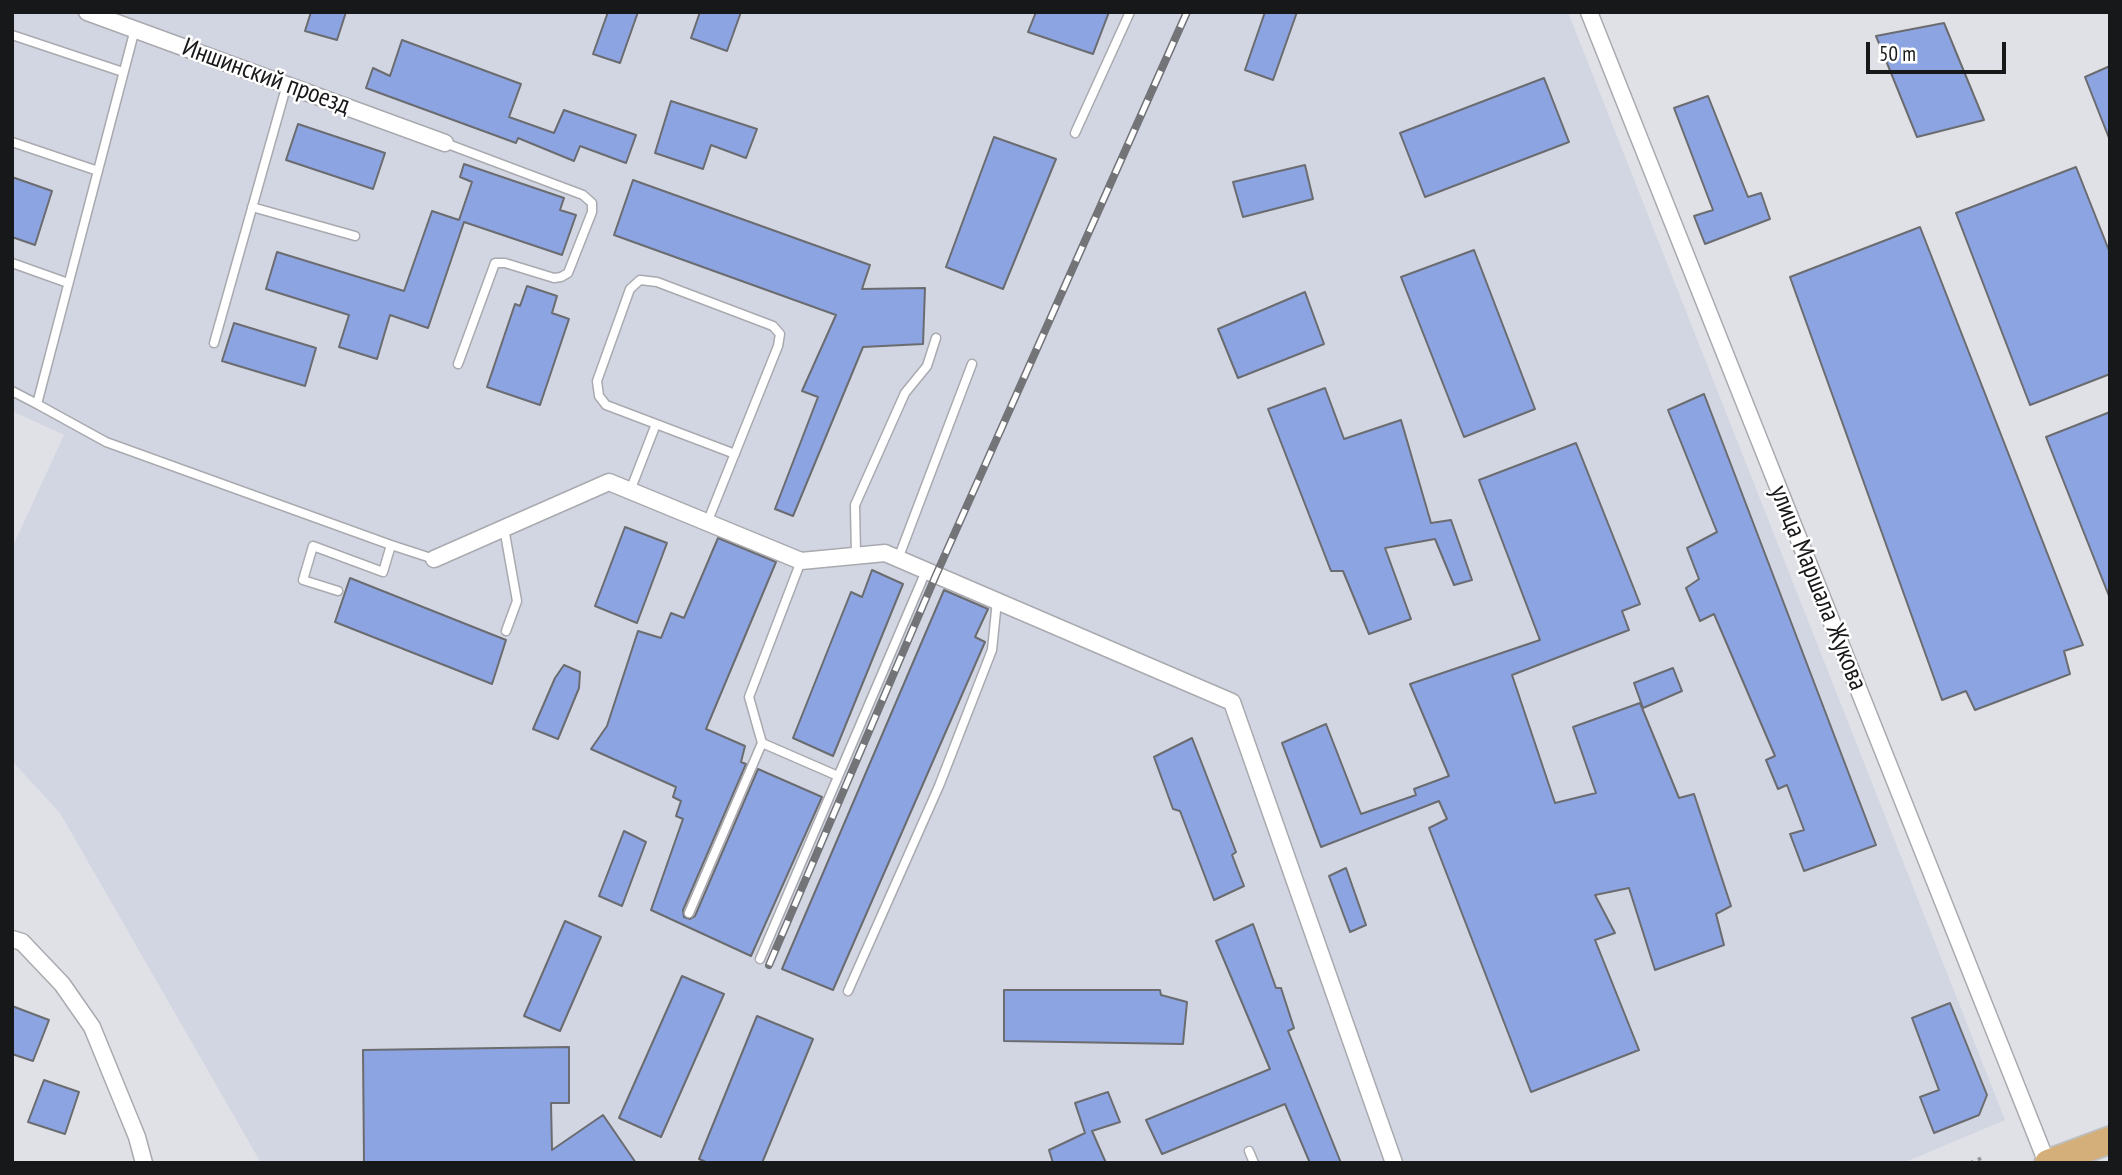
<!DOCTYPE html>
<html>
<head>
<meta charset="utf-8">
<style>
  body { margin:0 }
  #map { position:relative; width:2122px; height:1175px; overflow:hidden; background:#e0e1e6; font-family:"PT Sans Narrow",sans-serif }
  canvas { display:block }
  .frame { position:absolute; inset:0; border:14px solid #17181a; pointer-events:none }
  .scale { position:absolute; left:1866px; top:42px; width:140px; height:32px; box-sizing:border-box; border:4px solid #17181a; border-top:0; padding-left:9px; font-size:21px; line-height:24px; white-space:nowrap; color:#17181a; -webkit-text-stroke:5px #fff; paint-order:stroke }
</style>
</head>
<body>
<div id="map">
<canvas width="2122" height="1175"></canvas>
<div class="frame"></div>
<div class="scale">50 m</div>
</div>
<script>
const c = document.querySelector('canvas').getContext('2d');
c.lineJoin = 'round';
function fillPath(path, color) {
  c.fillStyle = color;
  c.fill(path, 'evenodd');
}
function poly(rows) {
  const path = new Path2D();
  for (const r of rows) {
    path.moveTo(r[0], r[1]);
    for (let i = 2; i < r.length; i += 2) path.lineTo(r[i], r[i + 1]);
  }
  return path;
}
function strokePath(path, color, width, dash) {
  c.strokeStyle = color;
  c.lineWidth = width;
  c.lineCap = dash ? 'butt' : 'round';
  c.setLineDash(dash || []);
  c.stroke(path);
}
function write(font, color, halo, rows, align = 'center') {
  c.font = font + ' "PT Sans Narrow",sans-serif';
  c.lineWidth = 5;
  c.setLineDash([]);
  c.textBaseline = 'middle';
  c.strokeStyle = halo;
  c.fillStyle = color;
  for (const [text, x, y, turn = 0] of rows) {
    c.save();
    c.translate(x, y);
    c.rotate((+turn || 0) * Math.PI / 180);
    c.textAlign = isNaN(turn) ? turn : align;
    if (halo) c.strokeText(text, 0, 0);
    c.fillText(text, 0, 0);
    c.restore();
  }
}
const built = poly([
  [12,12,1568,12,2005,1120,1903,1163,261,1163,60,813,12,761,12,548,64,435,12,411]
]);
const building = poly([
  [311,12,346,12,337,40,305,31,311,12],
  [608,12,638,12,620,63,593,54,608,12],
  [700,12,741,12,727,51,691,38,700,12],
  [1036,12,1109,12,1093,54,1028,32,1036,12],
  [1265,12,1297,12,1273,80,1245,70,1265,12],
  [1944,23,1984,120,1917,137,1876,36,1944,23],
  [402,40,521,84,509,117,554,133,564,110,636,135,626,163,580,146,574,161,518,138,516,143,366,88,373,68,390,76,402,40],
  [2110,66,2110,137,2109,138,2085,77,2110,66],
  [1544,78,1569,142,1425,197,1400,133,1544,78],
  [1708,96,1748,197,1761,193,1770,219,1705,244,1694,216,1713,210,1674,108,1708,96],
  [671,101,757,129,746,158,711,145,703,169,655,153,671,101],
  [298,124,385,153,373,189,286,160,298,124],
  [994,137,1056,159,1003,289,946,267,994,137],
  [464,164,564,198,560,210,576,215,562,255,464,222,428,328,390,315,377,359,339,347,349,315,266,289,277,252,404,291,432,211,459,220,472,182,460,177,464,164],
  [1305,165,1313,199,1243,217,1233,182,1305,165],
  [2076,167,2110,253,2110,374,2030,405,1956,213,2076,167],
  [12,177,52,191,35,245,12,237,12,177],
  [633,180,870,265,862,289,925,288,923,344,863,347,793,516,775,509,818,397,802,391,836,315,614,235,633,180],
  [1920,227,2083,645,2064,651,2070,674,1975,710,1966,691,1942,700,1790,277,1920,227],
  [1474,250,1535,409,1464,437,1401,277,1474,250],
  [527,286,557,296,552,313,569,319,540,405,487,387,515,304,520,306,527,286],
  [1305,292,1324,344,1238,378,1218,329,1305,292],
  [234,323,316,348,305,386,222,361,234,323],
  [1325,388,1344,439,1401,420,1431,523,1451,520,1472,580,1454,585,1435,539,1385,548,1411,619,1369,634,1343,571,1331,571,1268,409,1325,388],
  [1704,394,1876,845,1804,871,1790,834,1804,830,1787,785,1778,789,1766,760,1775,756,1714,614,1700,621,1686,588,1699,579,1687,548,1717,532,1668,410,1704,394],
  [2110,412,2110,596,2109,596,2046,437,2110,412],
  [1576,443,1640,604,1622,611,1629,630,1512,675,1555,803,1596,793,1573,727,1640,703,1679,798,1694,794,1731,906,1716,914,1724,945,1655,970,1629,888,1595,895,1615,933,1595,940,1639,1050,1531,1092,1429,828,1447,819,1439,801,1321,847,1282,743,1326,724,1361,814,1416,795,1414,789,1449,776,1410,684,1540,640,1479,480,1576,443],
  [625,527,667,543,637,623,595,606,625,527],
  [718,538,776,562,706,729,745,746,741,762,746,764,683,910,684,917,690,919,695,916,758,769,822,797,751,956,651,910,683,819,676,816,681,801,673,797,676,787,591,749,607,726,638,631,661,638,671,613,684,618,718,538],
  [872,570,903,584,833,756,793,738,851,592,862,597,872,570],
  [350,578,506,640,492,684,335,622,350,578],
  [944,590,988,609,975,637,985,642,833,990,782,969,944,590],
  [564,665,580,672,579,688,558,739,533,729,555,678,564,665],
  [1673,668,1682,691,1643,708,1634,683,1673,668],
  [1192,738,1236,852,1232,855,1244,886,1214,900,1180,811,1173,809,1154,757,1192,738],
  [624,831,646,842,622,906,599,896,624,831],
  [1346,868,1366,925,1350,932,1329,876,1346,868],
  [565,921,601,937,560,1031,524,1016,565,921],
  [1253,924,1276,988,1281,988,1294,1028,1288,1031,1341,1163,1310,1163,1285,1104,1162,1154,1146,1120,1270,1069,1216,941,1253,924],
  [682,976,724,994,661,1137,619,1118,682,976],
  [1004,990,1160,990,1161,995,1187,1002,1183,1044,1004,1041,1004,990],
  [1950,1003,1987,1095,1979,1115,1934,1133,1920,1097,1939,1090,1912,1018,1950,1003],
  [12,1006,49,1020,33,1061,12,1054,12,1006],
  [757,1016,813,1039,762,1163,708,1163,699,1159,757,1016],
  [569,1047,569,1103,551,1103,552,1150,603,1115,636,1163,364,1163,363,1050,569,1047],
  [44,1080,79,1092,65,1134,28,1122,44,1080],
  [1108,1092,1120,1122,1092,1131,1106,1163,1053,1163,1049,1150,1085,1133,1075,1103,1108,1092]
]);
const path = poly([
  [1970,1163,1982,1158,1983,1163]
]);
const lane = poly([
  [135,29,37,404,106,442,391,545],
  [12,35,123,72],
  [1075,133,1130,12],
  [12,142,98,171],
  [445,143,583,195,592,203,592,212,568,273,561,277,554,278,505,263,495,263,458,364],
  [252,207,355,236],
  [12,263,68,283],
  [214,343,287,84],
  [12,391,37,404],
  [630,491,656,424],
  [707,523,778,346,780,334,773,326,657,282,640,280,630,289,597,381,599,396,606,405,735,454],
  [504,528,517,601,506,631],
  [856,556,855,505,905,393,927,366,936,338],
  [898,559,972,364],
  [801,561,749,697,762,743,838,776],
  [338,591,303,580,313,546,383,572,391,545,434,559],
  [689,913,762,743],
  [760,959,926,571],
  [848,991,939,786,992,650,997,601],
  [1249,1151,1254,1163]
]);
const street = poly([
  [87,12,445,143],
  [1589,12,2047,1163],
  [434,559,609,482,801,561,885,553,1232,702,1394,1163],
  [12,939,22,942,62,984,92,1027,137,1137,144,1163]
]);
const primary = poly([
  [2048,1163,2110,1140]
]);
const rail = poly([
  [769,965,936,575,1187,12]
]);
const streetNames = [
  ["Иншинский проезд",266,77,20],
  ["улица Маршала Жукова",1818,588,68]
];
fillPath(built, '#d2d6e2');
fillPath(building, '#8da4e2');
strokePath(building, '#6b6c70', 2);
strokePath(lane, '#a9aaaf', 11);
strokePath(street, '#a9aaaf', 19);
strokePath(primary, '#bebebf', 30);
strokePath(path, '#95969a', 3.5, [3.5, 5]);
strokePath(lane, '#fff', 8);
strokePath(street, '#fff', 16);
strokePath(primary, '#d5af79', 26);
strokePath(rail, '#737478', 8);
strokePath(rail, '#fff', 5, [16]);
write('26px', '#17181a', '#fff', streetNames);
</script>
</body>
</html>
